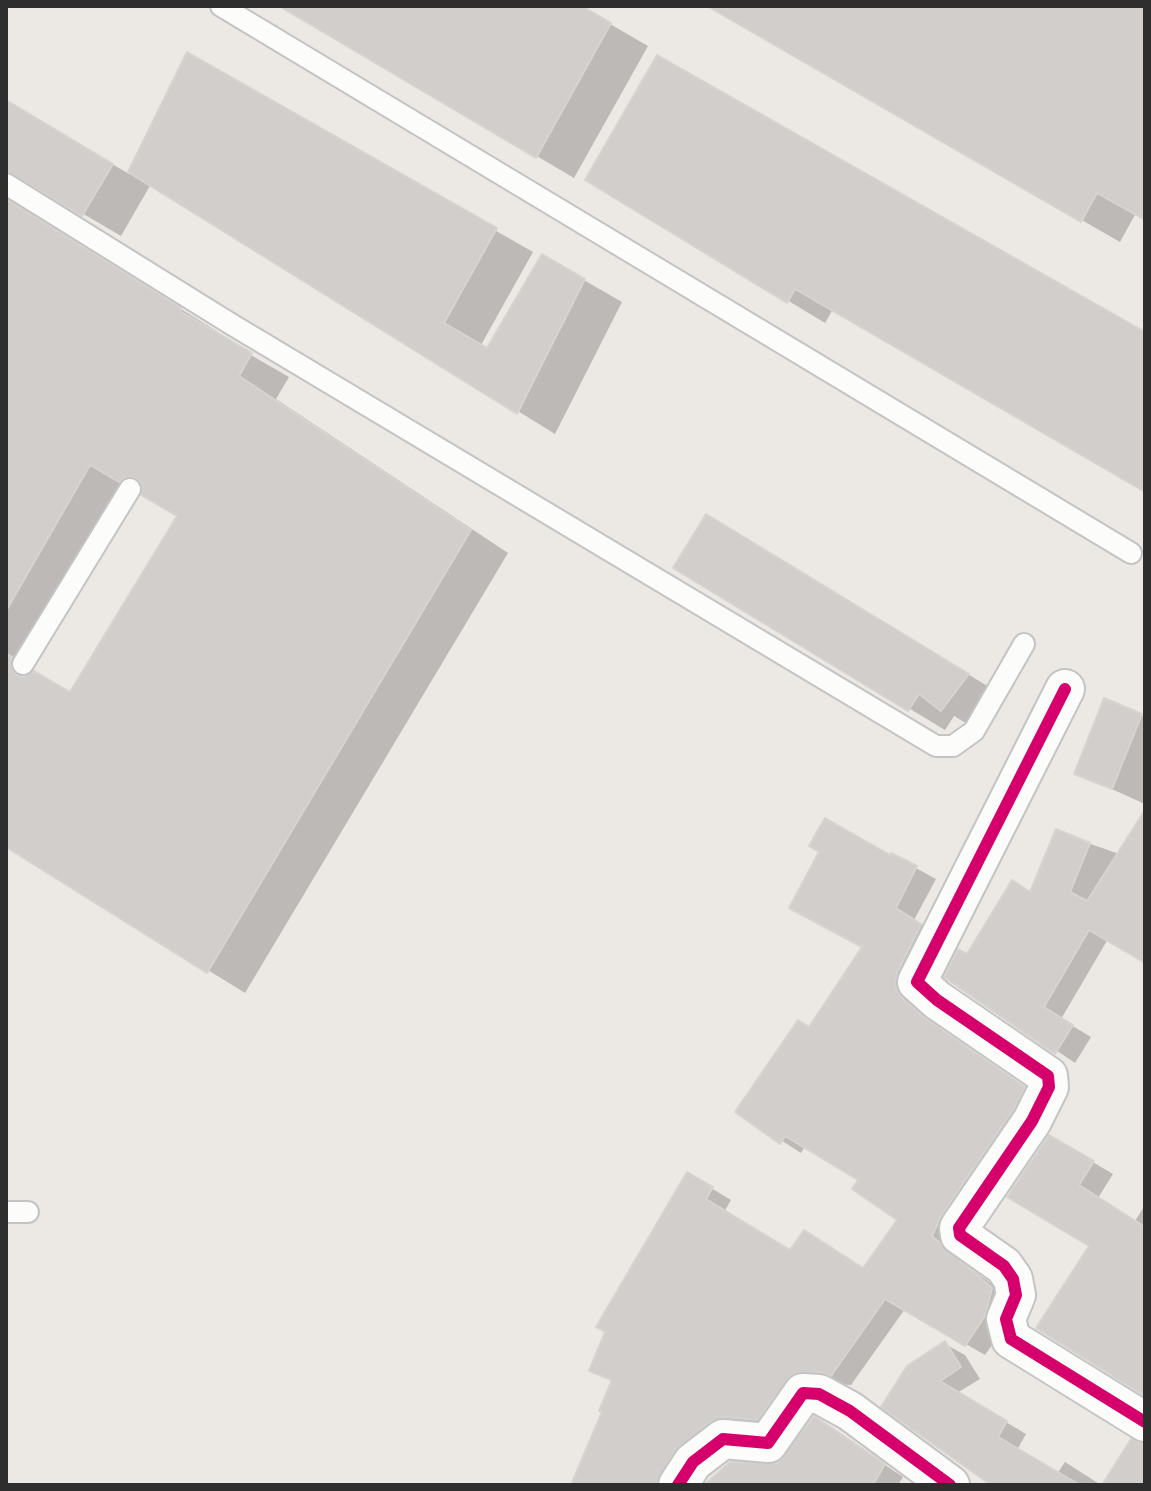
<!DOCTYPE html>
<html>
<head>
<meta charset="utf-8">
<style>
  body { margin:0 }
  #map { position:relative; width:1151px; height:1491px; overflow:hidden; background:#ece8e4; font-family:"Exo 2",sans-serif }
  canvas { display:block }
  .frame { position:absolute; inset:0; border:8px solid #2e2e2e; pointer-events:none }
</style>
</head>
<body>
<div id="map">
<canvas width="1151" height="1491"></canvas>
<div class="frame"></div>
</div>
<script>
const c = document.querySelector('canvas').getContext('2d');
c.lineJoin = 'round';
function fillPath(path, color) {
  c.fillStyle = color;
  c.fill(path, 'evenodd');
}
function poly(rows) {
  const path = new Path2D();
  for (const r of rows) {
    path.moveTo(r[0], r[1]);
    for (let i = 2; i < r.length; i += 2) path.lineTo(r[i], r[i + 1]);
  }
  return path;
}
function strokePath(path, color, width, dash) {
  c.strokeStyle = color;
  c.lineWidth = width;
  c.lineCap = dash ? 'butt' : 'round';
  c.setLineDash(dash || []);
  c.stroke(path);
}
const shadow = poly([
  [283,6,579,6,648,46,574,178],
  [710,6,1145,6,1145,218,1136,213,1120,242],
  [188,55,533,252,481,345,487,351,542,256,622,302,555,434,151,184,121,236,46,192,32,199,30,207,36,219,218,332,216,335,289,377,276,399,508,553,245,993,6,845,6,101,129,174],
  [129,485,180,515,71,694,24,667],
  [587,179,1145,335,1145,489,833,309,825,323],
  [743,538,1004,696,978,730,954,716,945,730,676,568],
  [1141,715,1145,717,1145,804,1076,773],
  [1145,814,1145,961,1108,939,1061,1019,1091,1037,1075,1063,947,976,1032,894,1057,832,1119,854],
  [892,855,936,879,914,920,940,937,921,1011,944,1032,1043,1099,950,1249,967,1266,1007,1295,1004,1328,985,1355,905,1309,851,1385,814,1383,681,1485,573,1485,605,1412,613,1382,592,1370,688,1174,731,1200,724,1212,791,1252,865,1270,900,1219,861,1179,805,1146,801,1153,737,1112,810,1029,865,947],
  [1050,1137,1113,1174,1098,1198,1135,1221,1145,1205,1145,1394],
  [945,1344,965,1355,980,1379,957,1393,1026,1434,1017,1450,1057,1474,1065,1462,1101,1485,985,1485,987,1480,884,1406],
  [833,1430,903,1477,898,1485,706,1485,730,1464,779,1465]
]);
const building = poly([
  [279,6,582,6,611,23,536,158,279,6],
  [707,6,1145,6,1145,220,1097,193,1081,222,707,6],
  [187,52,497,228,444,323,487,348,542,254,585,279,517,414,128,172,187,52],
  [657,55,1145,332,1145,492,795,289,787,303,585,180,657,55],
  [6,100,113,164,82,216,6,171,6,100],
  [6,199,181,308,180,311,252,353,239,376,471,530,207,973,6,847,6,654,12,657,10,664,16,675,23,677,34,671,70,692,177,516,141,495,142,484,136,478,125,477,119,482,90,465,6,611,6,199],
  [706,514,969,674,941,711,919,694,908,711,673,568,706,514],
  [1104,698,1142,714,1112,789,1074,774,1104,698],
  [1145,810,1145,963,1089,930,1044,1007,1073,1025,1055,1054,944,977,958,949,967,954,1012,880,1030,892,1056,829,1090,843,1070,892,1087,901,1145,810],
  [825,818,890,855,891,853,917,866,896,908,921,924,897,973,896,987,902,998,925,1018,1025,1087,1013,1110,941,1216,932,1236,992,1288,985,1316,965,1346,885,1299,831,1376,820,1372,794,1373,757,1420,725,1417,710,1422,675,1450,656,1485,571,1485,602,1412,599,1411,612,1380,589,1371,605,1332,596,1327,687,1172,713,1187,706,1199,790,1250,804,1230,863,1268,897,1220,852,1189,858,1180,785,1136,780,1144,735,1112,798,1020,809,1027,862,947,789,908,819,852,809,846,825,818],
  [1049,1135,1094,1161,1079,1185,1145,1227,1145,1396,1036,1328,1089,1246,1007,1197,1049,1135],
  [945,1341,961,1367,940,1381,1007,1421,998,1437,1080,1485,991,1485,881,1407,907,1366,945,1341],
  [814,1416,885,1464,873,1485,704,1485,730,1462,778,1463,814,1416],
  [1131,1439,1145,1444,1145,1485,1102,1485,1131,1439]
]);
const lane = poly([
  [221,6,1131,553],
  [6,184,231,324,936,746,953,746,974,731,1024,644],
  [23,664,130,489],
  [6,1212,28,1212]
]);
const street = poly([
  [1065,689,917,982,937,1000,1048,1076,1049,1087,1032,1121,959,1228,960,1235,1004,1266,1013,1279,1016,1295,1006,1319,1011,1339,1145,1422],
  [678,1485,693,1462,723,1439,768,1443,803,1393,819,1394,850,1411,950,1485]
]);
const cycleway = poly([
  [1065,689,917,982,937,1000,1048,1076,1049,1087,1032,1121,959,1228,960,1235,1004,1266,1013,1279,1016,1295,1006,1319,1011,1339,1145,1422],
  [678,1485,693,1462,723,1439,768,1443,803,1393,819,1394,850,1411,950,1485]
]);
fillPath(shadow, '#0003');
fillPath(building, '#d1cecb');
strokePath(building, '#d7d4d0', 2);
strokePath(lane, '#c5c4c5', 24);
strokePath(street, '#c5c4c5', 42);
strokePath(lane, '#fcfcfb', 20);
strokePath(street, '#fcfcfb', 38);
strokePath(cycleway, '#d6006c', 12);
</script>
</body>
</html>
